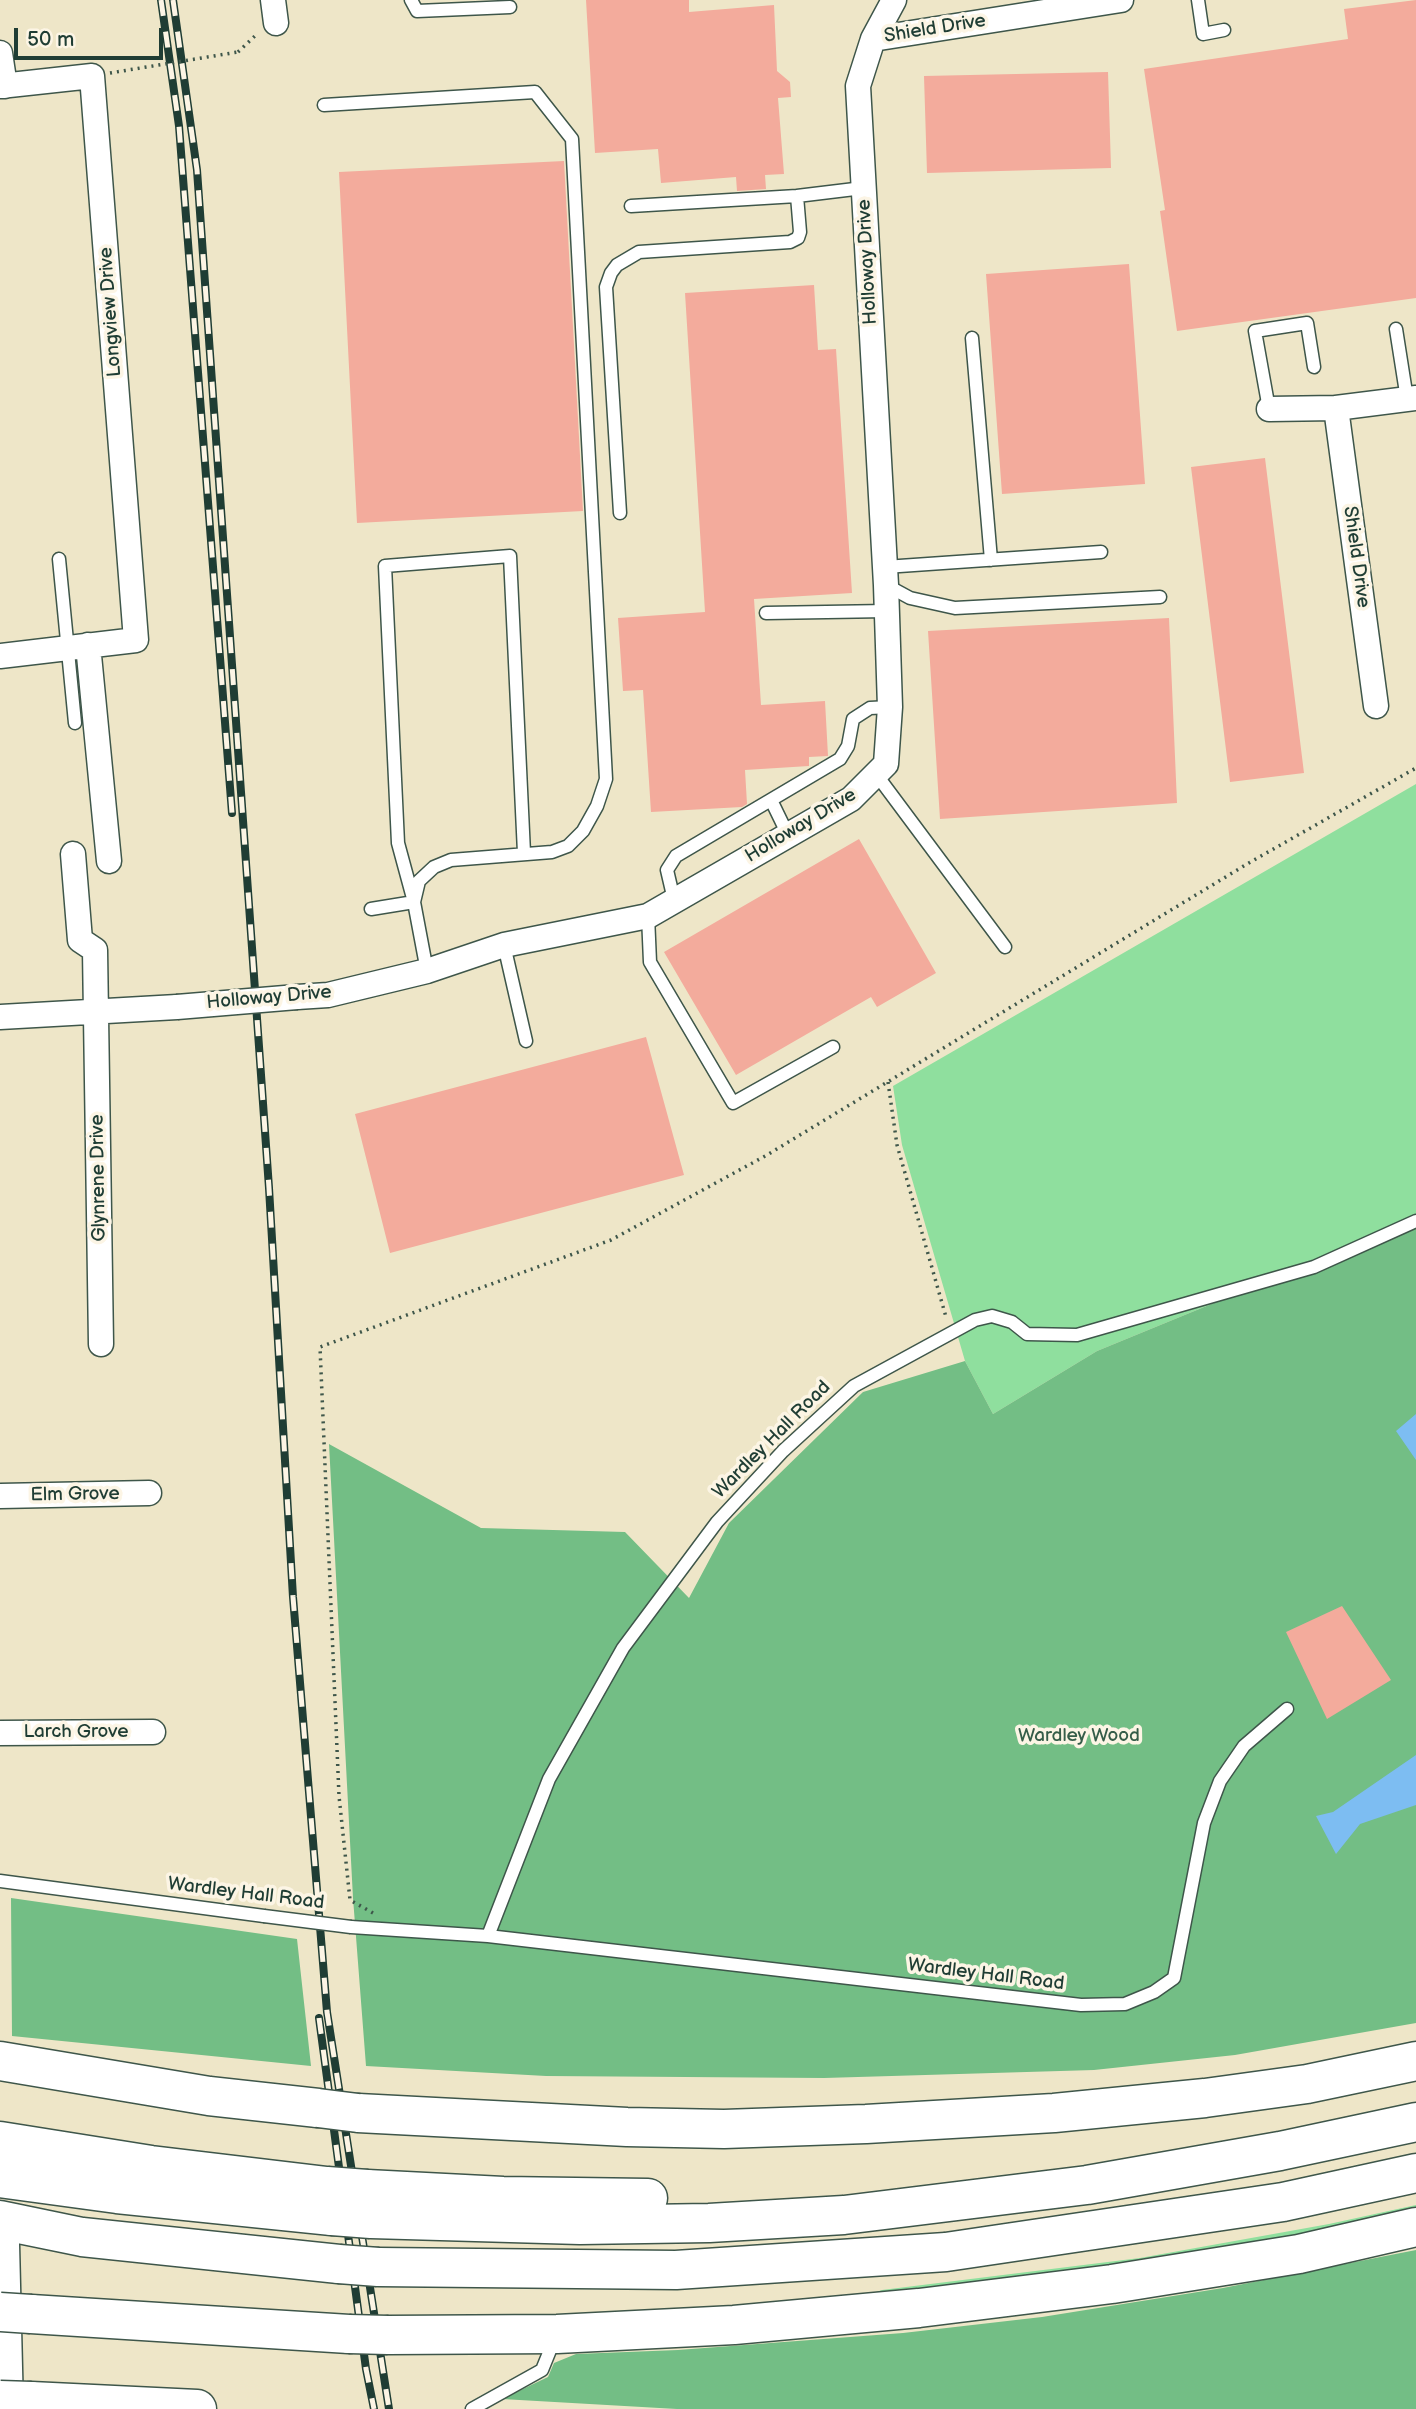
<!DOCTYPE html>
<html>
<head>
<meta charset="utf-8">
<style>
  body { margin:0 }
  #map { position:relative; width:1416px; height:2409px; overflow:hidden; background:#eee6c8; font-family:"Balsamiq Sans",sans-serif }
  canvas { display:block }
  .scale { position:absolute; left:14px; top:28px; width:149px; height:32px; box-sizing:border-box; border:4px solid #1f3d34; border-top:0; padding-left:9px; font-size:21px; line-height:24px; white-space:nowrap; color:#1f3d34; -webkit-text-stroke:5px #fcf5e5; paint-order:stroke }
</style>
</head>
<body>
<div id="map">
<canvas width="1416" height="2409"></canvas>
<div class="scale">50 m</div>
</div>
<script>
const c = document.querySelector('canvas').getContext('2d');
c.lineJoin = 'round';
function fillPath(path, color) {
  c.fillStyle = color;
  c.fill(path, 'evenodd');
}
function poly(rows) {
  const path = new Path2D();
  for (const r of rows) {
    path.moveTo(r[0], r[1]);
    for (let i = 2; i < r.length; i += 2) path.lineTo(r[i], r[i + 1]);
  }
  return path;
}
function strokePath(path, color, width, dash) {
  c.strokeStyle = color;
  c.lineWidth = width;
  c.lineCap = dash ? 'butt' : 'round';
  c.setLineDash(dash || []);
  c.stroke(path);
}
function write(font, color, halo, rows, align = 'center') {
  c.font = font + ' "Balsamiq Sans",sans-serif';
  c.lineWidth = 7;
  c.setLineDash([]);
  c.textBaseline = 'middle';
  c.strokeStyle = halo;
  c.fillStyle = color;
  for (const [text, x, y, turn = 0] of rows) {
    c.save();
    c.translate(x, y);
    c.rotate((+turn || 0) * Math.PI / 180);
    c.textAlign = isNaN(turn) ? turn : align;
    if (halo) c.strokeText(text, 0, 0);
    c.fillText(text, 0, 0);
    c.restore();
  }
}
const green = poly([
  [1416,784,1416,1220,1097,1351,993,1414,965,1361,902,1145,893,1086],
  [1416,2205,1416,2214,1306,2239,840,2304,882,2290,1140,2258,1329,2224]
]);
const forest = poly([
  [1416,1220,1416,2023,1235,2055,1094,2070,824,2078,546,2076,366,2066,353,1898,329,1444,481,1528,625,1532,689,1598,729,1523,863,1392,965,1361,993,1414,1097,1351],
  [11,1898,297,1939,311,2066,12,2036],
  [1416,2250,1416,2409,677,2409,502,2399,548,2377,554,2363,576,2354,678,2350,903,2333,1042,2317,1223,2288]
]);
const water = poly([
  [1416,1414,1416,1460,1396,1431],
  [1416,1755,1416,1805,1360,1824,1336,1854,1316,1816,1333,1812]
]);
const building = poly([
  [586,0,689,0,689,12,774,5,777,71,790,82,791,97,778,98,784,174,765,175,766,189,737,191,736,177,661,183,658,149,595,153],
  [1416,0,1416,298,1177,331,1160,211,1165,210,1144,69,1348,39,1344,9],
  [1108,72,1111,168,927,173,924,76],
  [564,161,583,511,357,523,339,172],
  [1129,264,1145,484,1002,494,986,274],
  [814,285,818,350,836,349,852,593,754,599,761,705,825,701,828,756,809,757,809,766,745,770,747,804,742,807,651,812,643,690,623,691,618,618,705,612,685,293],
  [1265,458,1304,773,1230,782,1191,467],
  [1169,618,1177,803,940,819,928,631],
  [859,839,936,973,877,1007,871,997,736,1075,664,952],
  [646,1037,684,1175,390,1253,355,1114],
  [1342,1606,1391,1680,1327,1719,1286,1632]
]);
const path = poly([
  [238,52,257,34],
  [888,1082,897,1145,946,1317],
  [373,1913,350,1900,339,1796,320,1347,611,1240,767,1155,1247,864,1416,768]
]);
const service = poly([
  [411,0,417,11,510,7],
  [1198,0,1203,34,1224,30],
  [324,105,535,92,572,139,606,779,597,806,583,831,568,846,552,852,451,860,434,867,419,881,414,902,427,971],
  [631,206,797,196],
  [1396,329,1407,399],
  [972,338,991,560],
  [1269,409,1255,331,1307,323,1314,367],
  [620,513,606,287,611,273,617,265,639,252,790,242,798,238,800,232,797,196,863,188],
  [59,559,75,723],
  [885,567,1101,552],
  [886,585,910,598,955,608,1160,597],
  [766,613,887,611],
  [876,774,1005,947],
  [771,800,788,835],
  [674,900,667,870,676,856,840,759,848,746,853,719,870,708,890,707],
  [371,909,414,902,398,843,385,566,510,556,524,853],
  [648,916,650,962,733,1103,833,1047],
  [504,945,526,1041],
  [0,1881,264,1916],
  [351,1927,488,1936,1081,2005,1125,2004,1154,1992,1174,1978,1204,1823,1220,1781,1244,1746,1287,1709],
  [488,1936,549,1779,623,1648,717,1522,783,1451,854,1386,975,1320,992,1316,1012,1322,1027,1334,1077,1335,1314,1267,1416,1221],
  [472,2409,542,2370,555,2338]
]);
const minor = poly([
  [273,0,276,23],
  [873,39,1121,0],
  [0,53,5,86],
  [0,86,92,76,136,640,0,656],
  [1336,408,1376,706],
  [1269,409,1336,408,1416,398],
  [88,645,109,861],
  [73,854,80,940,95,950,101,1344],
  [297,997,328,995,427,971,504,945,648,916,851,799,886,764,890,707,886,585,858,86,873,39,894,0],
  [0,1017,177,1007],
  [0,1496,149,1493],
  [0,1733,153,1732]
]);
const primary = poly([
  [0,2244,4,2409]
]);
const motorway = poly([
  [0,2061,209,2096,318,2108],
  [358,2113,627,2127,724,2129,866,2124,1054,2113,1205,2098,1307,2084,1416,2061],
  [0,2141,151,2165,327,2186],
  [0,2178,117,2194,332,2216],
  [367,2189,503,2196,648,2198],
  [371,2219,580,2225,709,2223,844,2215,1087,2185,1280,2151,1416,2122],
  [0,2220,82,2237,339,2264],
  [378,2267,676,2270,946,2252,1283,2202,1416,2173],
  [31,2314,349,2334],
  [388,2335,557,2334,734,2325,919,2308,1112,2284,1299,2254,1416,2227],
  [31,2401,197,2409]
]);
const rail = poly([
  [161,0,179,126,232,813],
  [173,0,197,170,269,1188,293,1597,327,2012,389,2409],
  [319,2018,366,2369,374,2409]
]);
const pathBridge = poly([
  [110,73,238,52]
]);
const serviceBridge = poly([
  [264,1916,351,1927]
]);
const minorBridge = poly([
  [177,1007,297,997]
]);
const motorwayBridge = poly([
  [318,2108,358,2113],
  [327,2186,367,2189],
  [332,2216,371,2219],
  [339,2264,378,2267],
  [0,2312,31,2314],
  [349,2334,388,2335],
  [0,2400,31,2401]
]);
const streetNames = [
  ["Shield Drive",935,29,-9],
  ["Holloway Drive",868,262,-93],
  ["Longview Drive",111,312,-94],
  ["Shield Drive",1356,557,82],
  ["Holloway Drive",801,826,-31],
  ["Holloway Drive",269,998,-5],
  ["Glynrene Drive",99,1178,-91],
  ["Wardley Hall Road",772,1440,-45],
  ["Elm Grove",75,1495,-1],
  ["Larch Grove",76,1732],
  ["Wardley Hall Road",246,1894,7],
  ["Wardley Hall Road",986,1975,7]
];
const parkNames = [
  ["Wardley Wood",1079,1736]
];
fillPath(green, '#8fdf9e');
fillPath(forest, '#73be85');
fillPath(water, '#7dbdf2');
fillPath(building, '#f3ab9c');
strokePath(service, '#3e564a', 15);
strokePath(minor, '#3e564a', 27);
strokePath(primary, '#3e564a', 41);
strokePath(motorway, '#3e564a', 41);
strokePath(path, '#3e564a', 3.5, [2, 5]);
strokePath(service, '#fff', 12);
strokePath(minor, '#fff', 24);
strokePath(primary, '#fff', 38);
strokePath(motorway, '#fff', 38);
strokePath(rail, '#1f3d34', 8);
strokePath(rail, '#fcf5e5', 5, [16]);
strokePath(serviceBridge, '#3e564a', 15, []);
strokePath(minorBridge, '#3e564a', 27, []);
strokePath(motorwayBridge, '#3e564a', 41, []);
strokePath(pathBridge, '#3e564a', 3.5, [2, 5]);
strokePath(serviceBridge, '#fff', 12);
strokePath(minorBridge, '#fff', 24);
strokePath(motorwayBridge, '#fff', 38);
write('19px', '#1f3d34', '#fcf5e5', streetNames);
write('19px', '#355d49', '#fcf5e5', parkNames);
</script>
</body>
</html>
